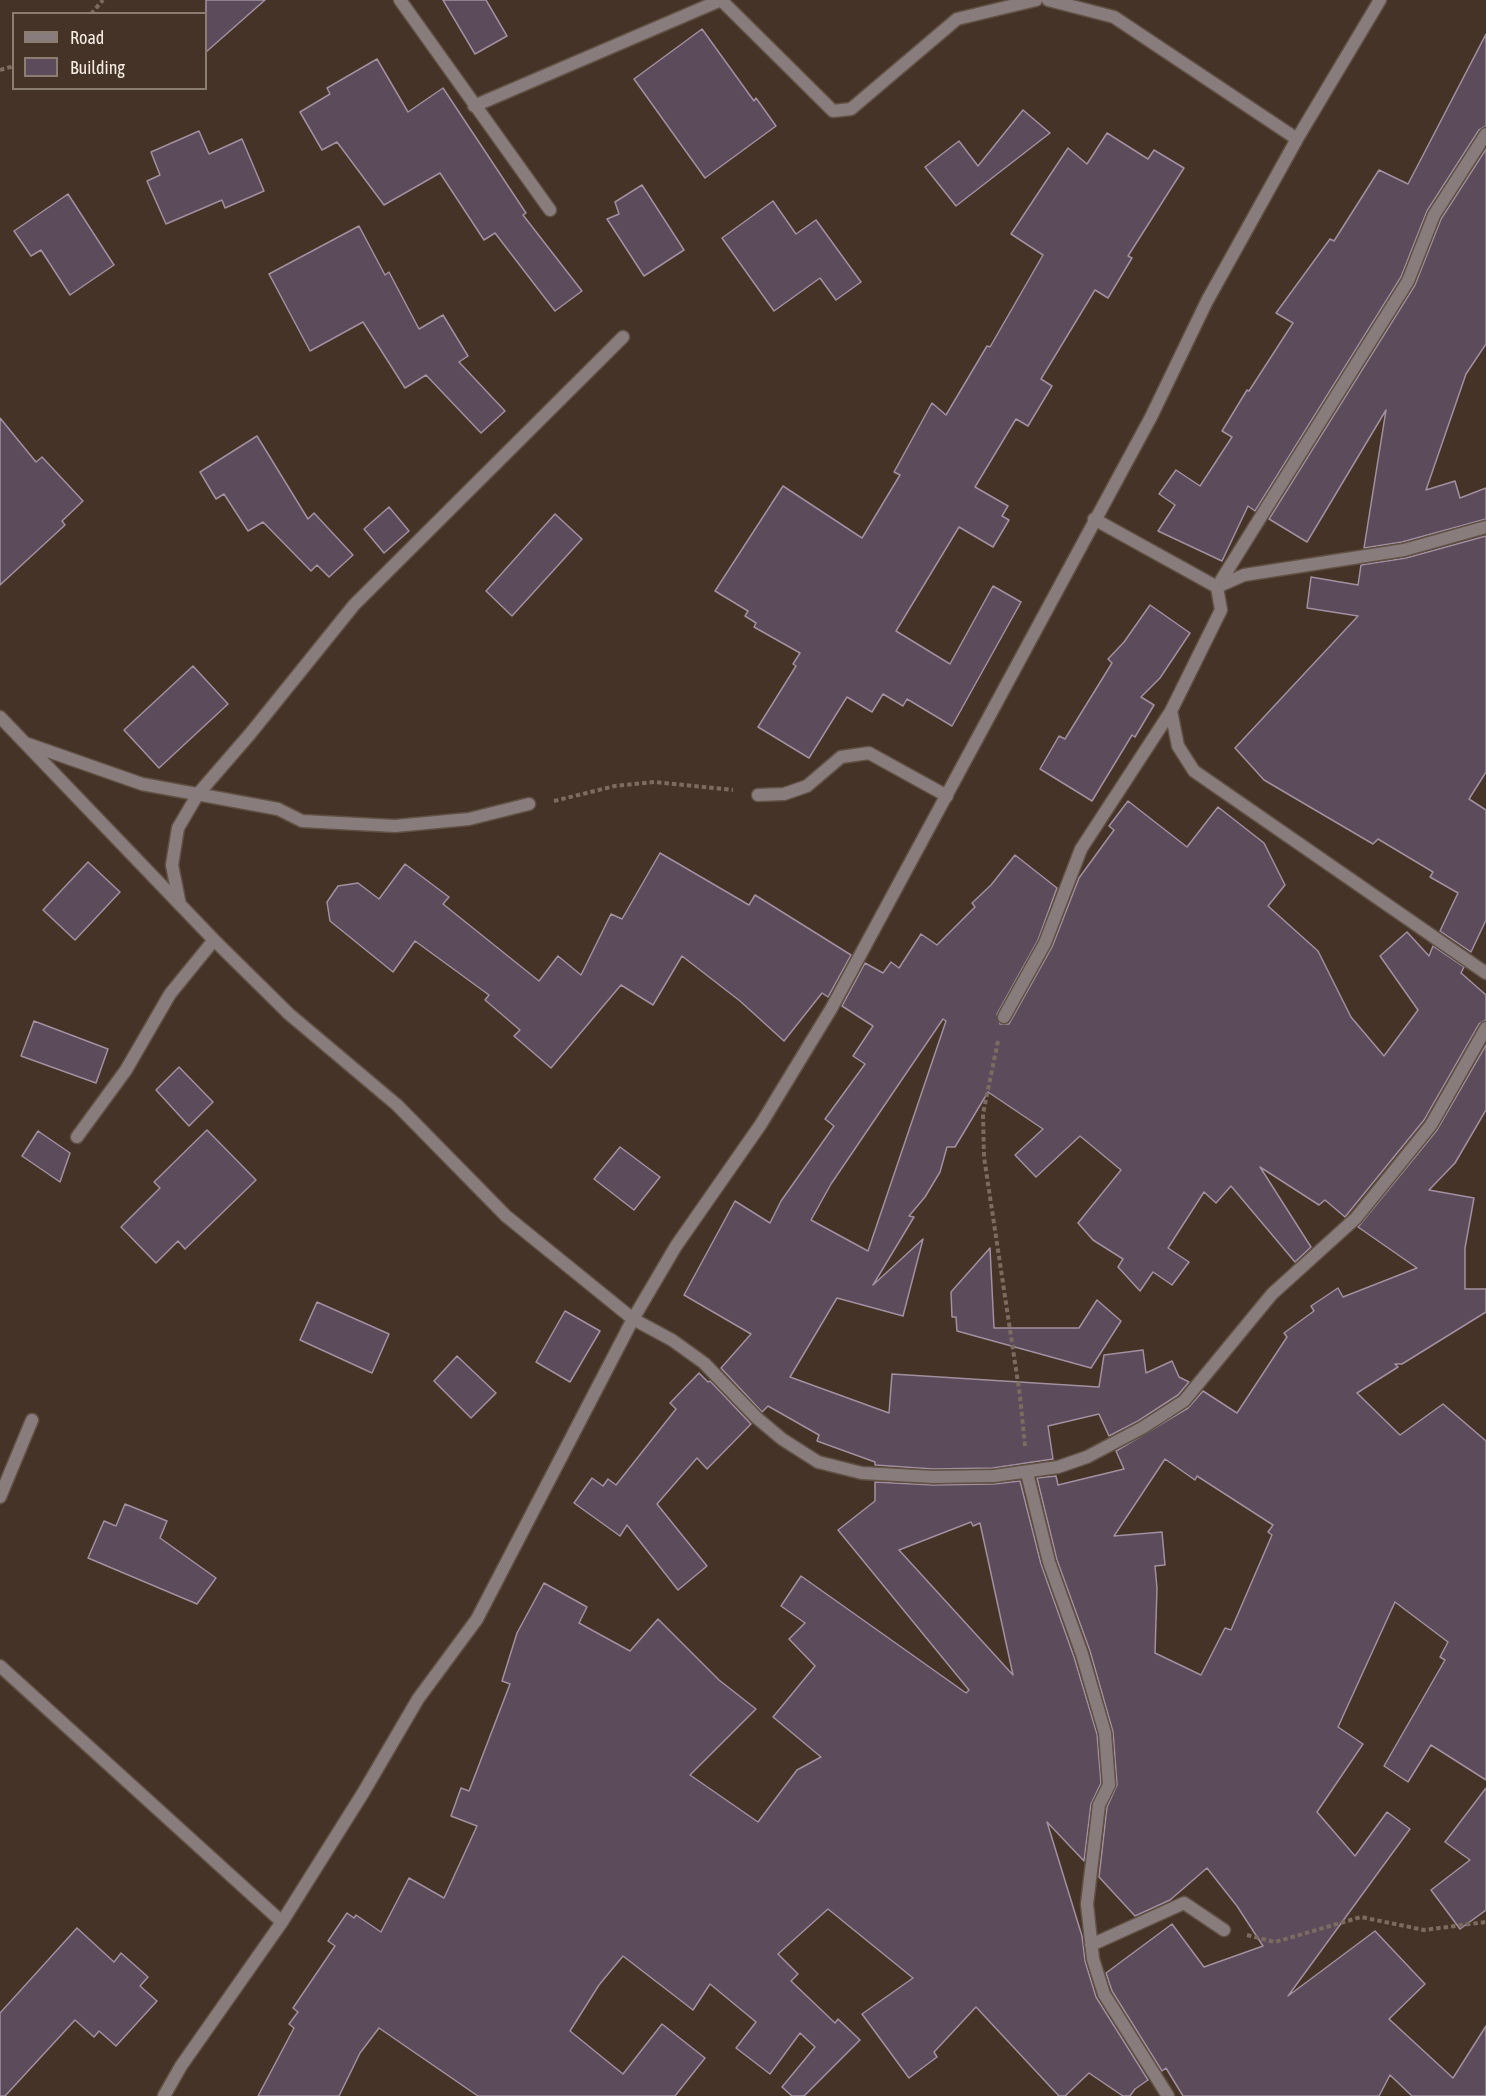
<!DOCTYPE html>
<html>
<head>
<meta charset="utf-8">
<style>
  body { margin:0 }
  #map { position:relative; width:1486px; height:2096px; overflow:hidden; background:#443326; font-family:"Asap Condensed",sans-serif }
  canvas { display:block }
  .legend { position:absolute; left:12px; top:12px; width:195px; height:78px; box-sizing:border-box; background:#443326; border:2px solid #8c7d72; margin:0; padding:8px 10px; list-style:none; font-size:18px; color:#f7ece4 }
  .legend li { display:flex; align-items:center; gap:12px; height:30px }
  .legend b { width:30px; border:2px solid #8c7d72 }
</style>
</head>
<body>
<div id="map">
<canvas width="1486" height="2096"></canvas>
<ul class="legend">
<li><b style="height:8px;background:#887c7c"></b>Road</li>
<li><b style="height:16px;background:#5c4b5b"></b>Building</li>
</ul>
</div>
<script>
const c = document.querySelector('canvas').getContext('2d');
c.lineJoin = 'round';
function fillPath(path, color) {
  c.fillStyle = color;
  c.fill(path, 'evenodd');
}
function poly(rows) {
  const path = new Path2D();
  for (const r of rows) {
    path.moveTo(r[0], r[1]);
    for (let i = 2; i < r.length; i += 2) path.lineTo(r[i], r[i + 1]);
  }
  return path;
}
function strokePath(path, color, width, dash) {
  c.strokeStyle = color;
  c.lineWidth = width;
  c.lineCap = dash ? 'butt' : 'round';
  c.setLineDash(dash || []);
  c.stroke(path);
}
const building = poly([
  [206,0,265,0,206,52,206,0],
  [443,0,486,0,507,36,475,54,443,0],
  [702,29,754,101,756,98,776,126,705,178,634,79,702,29],
  [1486,34,1486,126,1479,130,1427,211,1401,277,1255,511,1248,506,1222,561,1158,531,1175,505,1159,494,1176,470,1200,486,1232,437,1222,431,1247,390,1249,391,1293,323,1276,313,1330,239,1334,241,1379,170,1408,184,1486,34],
  [377,59,408,112,443,88,526,213,523,215,582,291,555,311,495,233,484,240,440,173,384,205,337,142,322,150,300,112,330,94,327,88,377,59],
  [1023,110,1050,133,956,206,925,167,959,141,978,166,1023,110],
  [199,131,209,154,242,139,264,191,225,208,222,200,166,224,147,181,160,175,151,152,199,131],
  [1107,133,1148,159,1154,150,1184,168,1128,256,1132,258,1108,298,1095,290,1041,379,1052,386,1028,426,1016,419,975,487,1008,506,1002,516,1009,520,993,547,959,527,896,631,950,664,993,586,1021,602,952,726,907,699,903,706,883,694,872,712,847,697,809,758,758,727,796,666,793,664,800,653,754,627,756,623,745,616,748,611,715,591,783,486,862,538,900,475,894,472,932,403,946,415,987,346,990,347,1043,255,1011,234,1068,148,1087,164,1107,133],
  [1486,149,1486,344,1466,374,1426,490,1455,481,1460,498,1486,488,1486,519,1402,542,1364,548,1386,410,1307,542,1269,519,1415,285,1441,219,1486,149],
  [642,185,684,250,644,276,607,219,619,214,615,202,642,185],
  [68,194,114,265,70,295,41,250,31,256,14,231,68,194],
  [773,201,796,234,816,220,861,282,836,300,820,278,774,311,722,238,773,201],
  [359,226,385,275,389,272,419,329,443,315,468,356,459,362,505,411,481,433,426,375,405,388,363,322,310,351,269,274,359,226],
  [0,418,36,462,42,457,83,501,62,521,65,525,0,585,0,418],
  [257,436,308,519,314,513,353,555,329,577,317,565,311,571,263,522,248,531,224,494,216,499,200,472,257,436],
  [389,507,409,531,384,553,364,529,389,507],
  [555,514,582,539,512,616,486,591,555,514],
  [1486,536,1486,772,1469,799,1486,810,1486,920,1471,952,1440,931,1458,893,1430,877,1433,872,1378,839,1373,844,1264,780,1235,748,1358,616,1307,608,1311,577,1358,585,1361,565,1406,558,1486,536],
  [1150,605,1190,633,1160,678,1141,697,1154,705,1135,737,1132,735,1092,801,1040,769,1059,736,1065,739,1112,663,1108,659,1124,642,1150,605],
  [193,666,228,704,159,768,124,730,193,666],
  [1128,801,1187,847,1218,807,1264,843,1285,885,1268,906,1318,951,1351,1017,1384,1056,1418,1010,1380,956,1407,932,1429,956,1433,946,1464,967,1461,973,1486,995,1486,1020,1479,1024,1424,1120,1345,1217,1325,1200,1319,1205,1260,1167,1311,1247,1295,1262,1231,1186,1216,1203,1204,1192,1168,1248,1189,1262,1172,1285,1153,1272,1140,1291,1118,1267,1123,1259,1093,1240,1078,1223,1121,1170,1080,1136,1036,1177,1015,1155,1043,1129,988,1092,955,1147,947,1147,940,1172,925,1197,909,1216,914,1217,873,1285,923,1239,903,1316,837,1298,790,1377,889,1413,892,1374,1099,1387,1104,1355,1143,1350,1146,1373,1172,1361,1179,1377,1189,1382,1178,1395,1138,1421,1109,1436,1099,1414,1048,1426,1053,1459,993,1468,933,1469,875,1465,875,1462,817,1441,819,1435,768,1406,762,1412,721,1368,751,1334,684,1295,735,1201,770,1223,781,1201,834,1126,825,1119,865,1064,853,1056,873,1026,842,1006,865,963,883,973,891,962,899,968,921,934,937,945,975,907,972,903,991,885,1015,855,1057,888,1038,940,997,1014,1000,1024,1009,1024,1052,947,1079,878,1114,830,1109,826,1128,801],
  [943,1019,946,1021,868,1251,811,1220,831,1184,943,1019],
  [660,853,749,905,755,895,851,955,828,997,822,993,784,1041,740,1001,682,956,653,1005,621,985,551,1068,514,1036,520,1030,485,1000,489,995,415,941,393,972,330,921,327,902,338,886,358,883,379,899,405,864,449,897,443,904,539,981,558,956,581,975,611,914,622,919,660,853],
  [88,862,120,892,75,940,43,910,88,862],
  [34,1021,108,1049,96,1083,21,1056,34,1021],
  [1486,1045,1486,1110,1455,1163,1429,1190,1474,1198,1465,1248,1465,1289,1486,1289,1486,1312,1402,1364,1395,1364,1398,1367,1357,1393,1400,1435,1443,1404,1486,1441,1486,1780,1431,1745,1408,1782,1384,1766,1445,1660,1440,1657,1448,1642,1395,1602,1338,1727,1363,1744,1317,1812,1355,1856,1387,1812,1410,1829,1288,1996,1375,1931,1425,1984,1389,2019,1453,2078,1486,2026,1486,2096,1412,2096,1390,2075,1379,2096,1183,2096,1166,2068,1162,2071,1112,1991,1106,1973,1172,1924,1204,1967,1263,1946,1237,1906,1207,1868,1170,1900,1135,1916,1099,1877,1107,1807,1117,1785,1113,1732,1090,1651,1057,1560,1037,1478,1056,1476,1058,1485,1124,1469,1116,1451,1188,1408,1203,1391,1237,1413,1287,1337,1284,1333,1314,1311,1311,1306,1338,1288,1343,1297,1417,1268,1358,1227,1437,1130,1486,1045],
  [1165,1459,1195,1480,1197,1476,1273,1525,1268,1532,1272,1535,1231,1630,1225,1628,1201,1675,1155,1653,1157,1588,1155,1566,1165,1565,1162,1532,1114,1536,1165,1459],
  [179,1067,213,1102,189,1126,156,1090,179,1067],
  [207,1130,256,1180,185,1249,178,1241,156,1263,121,1227,160,1188,154,1182,207,1130],
  [38,1131,70,1153,60,1182,22,1156,38,1131],
  [620,1147,660,1177,634,1210,594,1179,620,1147],
  [990,1248,994,1328,1079,1328,1097,1300,1121,1321,1091,1368,957,1331,956,1317,952,1317,951,1292,990,1248],
  [317,1302,389,1334,372,1373,300,1340,317,1302],
  [565,1311,600,1331,570,1382,536,1362,565,1311],
  [457,1356,496,1393,471,1418,434,1381,457,1356],
  [699,1373,708,1382,710,1381,751,1424,707,1469,697,1458,657,1504,707,1566,678,1590,627,1525,620,1536,574,1503,592,1478,603,1486,608,1479,616,1485,676,1409,670,1403,699,1373],
  [1020,1481,1041,1564,1074,1657,1097,1734,1101,1783,1091,1804,1084,1861,1047,1822,1082,1936,1085,1961,1096,1997,1148,2080,1135,2089,1130,2096,1123,2096,1089,2073,1065,2096,1059,2096,976,2007,934,2052,937,2057,909,2078,862,2014,913,1978,828,1909,778,1954,798,1974,791,1981,835,2023,838,2019,860,2040,804,2096,792,2096,782,2087,815,2047,800,2033,770,2074,736,2048,756,2022,710,1984,693,2010,623,1956,599,1985,570,2031,623,2074,662,2024,705,2058,675,2096,478,2096,379,2028,360,2053,339,2096,258,2096,294,2028,289,2024,298,2012,293,2008,335,1946,328,1941,347,1913,354,1918,356,1915,381,1932,409,1878,444,1898,477,1826,451,1816,461,1788,469,1791,510,1684,502,1681,517,1633,544,1583,587,1607,579,1623,630,1651,658,1619,719,1680,756,1709,690,1775,758,1822,797,1770,821,1757,773,1717,815,1666,789,1639,805,1623,781,1606,801,1576,966,1693,969,1690,838,1530,875,1501,875,1482,933,1485,994,1484,1020,1481],
  [971,1522,973,1526,980,1523,1013,1675,899,1550,971,1522],
  [125,1504,167,1521,160,1538,216,1578,197,1604,88,1558,104,1521,116,1526,125,1504],
  [1486,1788,1486,1910,1460,1929,1431,1890,1470,1860,1445,1842,1486,1788],
  [77,1928,114,1962,121,1953,148,1977,140,1986,157,2001,116,2046,99,2031,94,2037,75,2020,5,2096,0,2096,0,2013,77,1928]
]);
const path = poly([
  [91,14,103,0],
  [0,70,14,66],
  [554,801,615,786,654,782,733,790],
  [998,1041,983,1114,984,1157,1020,1396,1025,1446],
  [1247,1935,1275,1942,1361,1917,1424,1930,1486,1922]
]);
const lane = poly([
  [758,795,784,794,807,786,841,757,869,753,947,796],
  [77,1137,126,1070,170,994,214,940]
]);
const street = poly([
  [400,0,550,210],
  [721,0,833,111,851,109,957,19,1036,0],
  [1048,0,1114,17,1297,139],
  [474,106,721,0],
  [1094,519,1217,587,1221,610,1171,711,1178,746,1194,771,1486,973],
  [1217,587,1408,281,1434,215,1486,134],
  [1217,587,1244,575,1404,550,1486,527],
  [0,717,214,940,289,1014,397,1105,506,1216,633,1319,672,1340,704,1363,757,1418,782,1439,818,1462,862,1473,933,1477,994,1476,1058,1467,1087,1457,1142,1428,1184,1401,1272,1294,1356,1218,1431,1125,1486,1028],
  [28,744,142,784,278,809,302,821,395,826,469,819,529,804],
  [180,905,172,865,178,828,198,794,250,734,354,605,623,337],
  [1004,1017,1045,943,1081,849,1171,711],
  [1027,1473,1049,1562,1082,1654,1105,1733,1109,1785,1099,1805,1087,1904,1093,1959,1104,1994,1168,2096],
  [0,1497,32,1420],
  [0,1666,282,1922],
  [1091,1945,1184,1903,1224,1930],
  [164,2096,181,2066,282,1922,363,1793,418,1699,477,1619,633,1319,676,1246,761,1124,831,1009,1151,417,1207,301,1297,139,1380,0]
]);
fillPath(building, '#5c4b5b');
strokePath(building, '#a290a1', 1.5);
strokePath(lane, '#615144', 15);
strokePath(street, '#615144', 15);
strokePath(path, '#7b6b60', 4, [4.5, 3]);
strokePath(lane, '#887c7c', 12);
strokePath(street, '#887c7c', 12);
</script>
</body>
</html>
